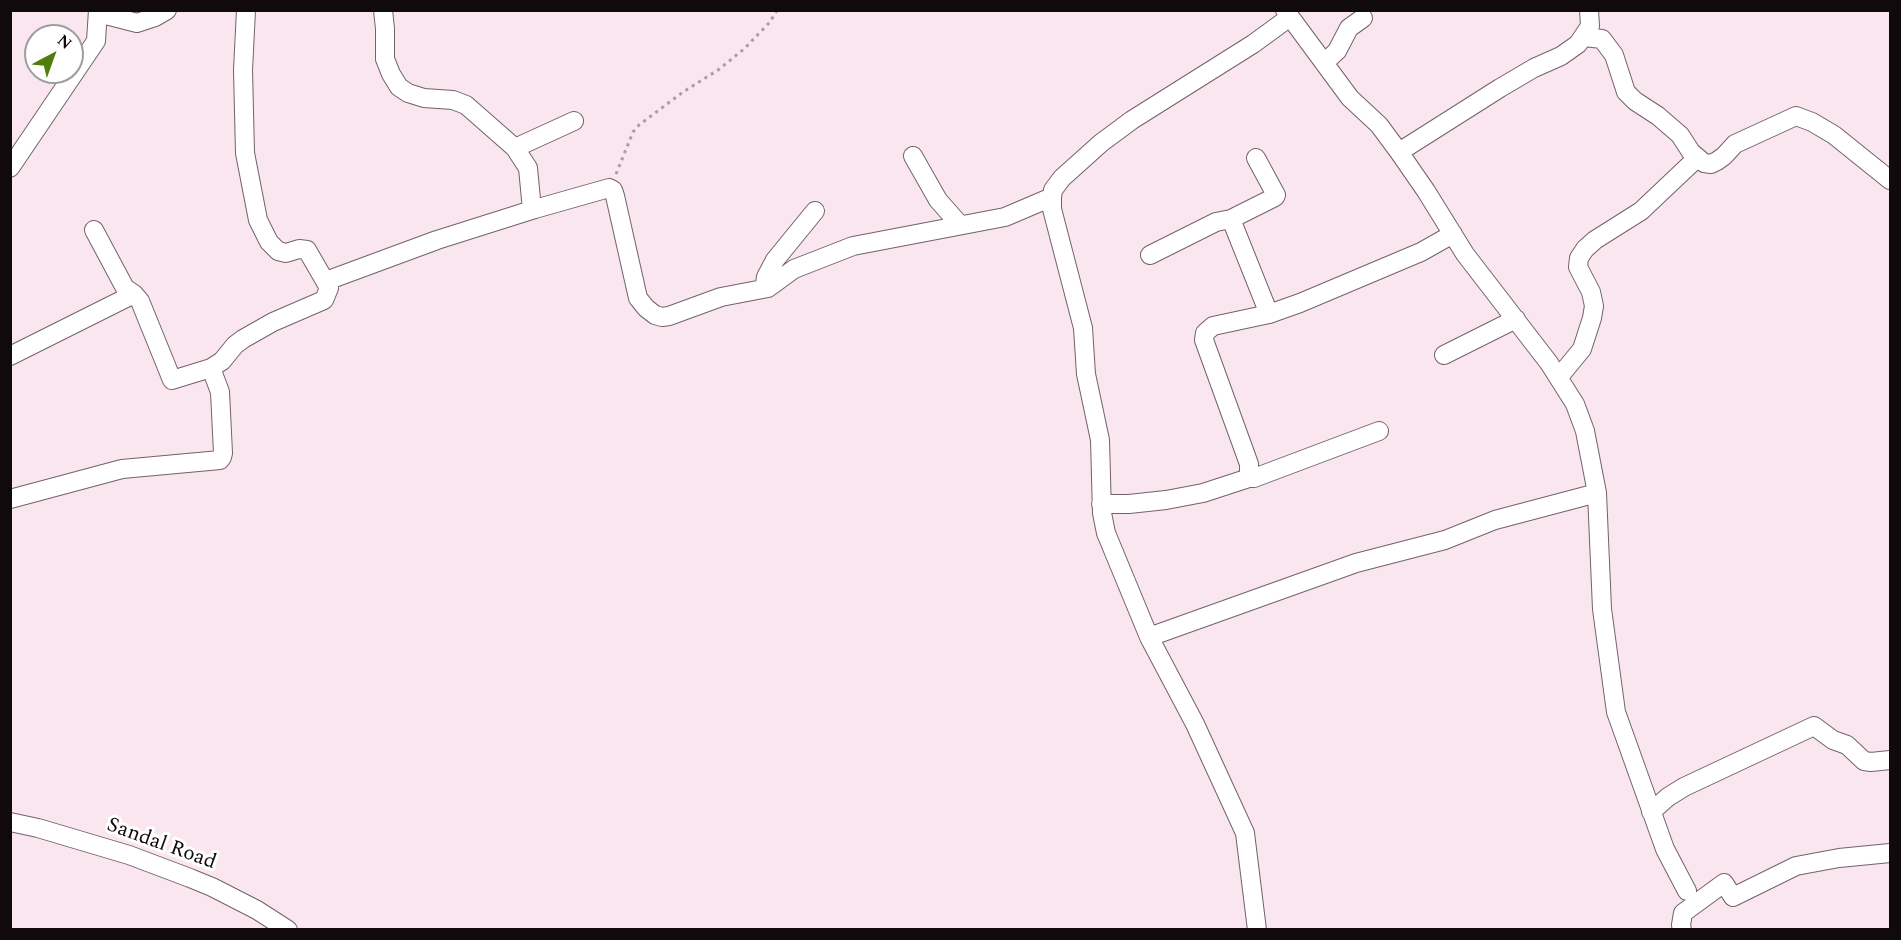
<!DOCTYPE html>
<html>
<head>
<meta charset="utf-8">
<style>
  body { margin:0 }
  #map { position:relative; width:1901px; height:940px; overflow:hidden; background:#f9e6ee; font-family:Spectral,serif }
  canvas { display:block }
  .frame { position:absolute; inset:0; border:12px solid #100a0c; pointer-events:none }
  .north { position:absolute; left:24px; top:24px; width:60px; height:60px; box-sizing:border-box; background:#fff; border:2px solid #9f9d9e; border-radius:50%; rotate:41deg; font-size:16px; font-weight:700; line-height:24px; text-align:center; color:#100a0c }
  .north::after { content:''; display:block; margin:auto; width:21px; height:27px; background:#4e7e0c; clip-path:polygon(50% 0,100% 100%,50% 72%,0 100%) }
</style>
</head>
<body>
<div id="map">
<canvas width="1901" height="940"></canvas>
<div class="frame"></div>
<div class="north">N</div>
</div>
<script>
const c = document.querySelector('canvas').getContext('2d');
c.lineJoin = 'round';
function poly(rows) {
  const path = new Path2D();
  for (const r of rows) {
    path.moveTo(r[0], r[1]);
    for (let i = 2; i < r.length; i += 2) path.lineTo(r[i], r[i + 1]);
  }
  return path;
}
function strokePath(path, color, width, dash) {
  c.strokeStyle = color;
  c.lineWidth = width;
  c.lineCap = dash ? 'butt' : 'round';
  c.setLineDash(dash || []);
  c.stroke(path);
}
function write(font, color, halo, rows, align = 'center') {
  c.font = font + ' Spectral,serif';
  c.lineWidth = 6;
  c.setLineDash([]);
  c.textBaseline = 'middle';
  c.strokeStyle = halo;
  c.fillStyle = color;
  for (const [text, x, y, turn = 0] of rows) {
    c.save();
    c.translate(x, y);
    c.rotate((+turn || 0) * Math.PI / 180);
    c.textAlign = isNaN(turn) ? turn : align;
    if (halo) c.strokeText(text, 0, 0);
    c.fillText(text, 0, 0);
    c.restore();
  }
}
const path = poly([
  [616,174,633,132,639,125,683,92,718,70,744,49,770,22,777,10]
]);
const street = poly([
  [383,10,385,29,385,59,391,74,399,87,408,93,424,98,453,100,466,105,515,148,528,168,532,210],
  [1285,10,1350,98,1379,125,1399,152,1426,191,1465,254,1549,363,1575,404,1585,431,1597,493,1602,609,1616,712,1665,849,1687,891],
  [98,13,137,23,155,17,167,10],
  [1584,37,1602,39,1614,55,1626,92,1635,101,1658,116,1680,135,1691,152,1704,163,1711,164,1717,161,1724,156,1735,144,1796,116,1812,122,1834,135,1890,180],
  [1324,63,1337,51,1349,28,1363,18],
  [515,148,574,121],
  [1399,152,1500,88,1534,68,1561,56,1578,44,1590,26,1589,10],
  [913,156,938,200,960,225],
  [1256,158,1276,195,1275,197,1231,219,1269,314],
  [10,168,96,41,98,10],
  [94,230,125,288,134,294,140,301,172,380,211,368,222,361,235,345,243,339,273,322,324,300,329,288,307,250,299,249,286,253,278,251,269,242,258,220,245,153,243,70,246,10],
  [1150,255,1216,222,1231,219],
  [326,281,437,240,535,209,609,188,613,190,615,196,638,298,646,308,655,315,662,317,669,316,721,297,768,288,794,269,853,246,1005,217,1052,197],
  [768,288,765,284,766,277,775,260,815,211],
  [1444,355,1516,319],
  [10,356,134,294],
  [1559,377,1582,349,1592,318,1594,306,1591,292,1578,267,1579,258,1585,249,1595,240,1641,211,1697,158],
  [1249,478,1254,478,1379,431],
  [10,499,122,469,220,460,222,457,223,453,220,392,211,368],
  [1101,504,1129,504,1166,500,1203,493,1249,478,1249,464,1204,340,1205,333,1213,326,1269,314,1300,303,1421,252,1453,234],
  [1149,637,1356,563,1445,540,1495,520,1597,493],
  [1651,812,1668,797,1684,787,1814,726,1833,740,1847,745,1864,761,1871,762,1890,760],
  [10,822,38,828,129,855,190,878,212,887,257,910,288,930],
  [1257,930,1245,833,1195,724,1149,637,1106,533,1102,513,1100,440,1086,374,1083,328,1052,209,1052,197,1053,190,1062,178,1101,143,1132,120,1253,44,1290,17],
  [1682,930,1681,925,1683,913,1724,883,1733,897,1796,866,1839,858,1890,853]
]);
const streetNames = [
  ["Sandal Road",161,845,20]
];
strokePath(street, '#736269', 20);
strokePath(path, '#aa9ca2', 3, [3, 4.5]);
strokePath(street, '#fff', 18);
write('21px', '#100a0c', '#fff', streetNames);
</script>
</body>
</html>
